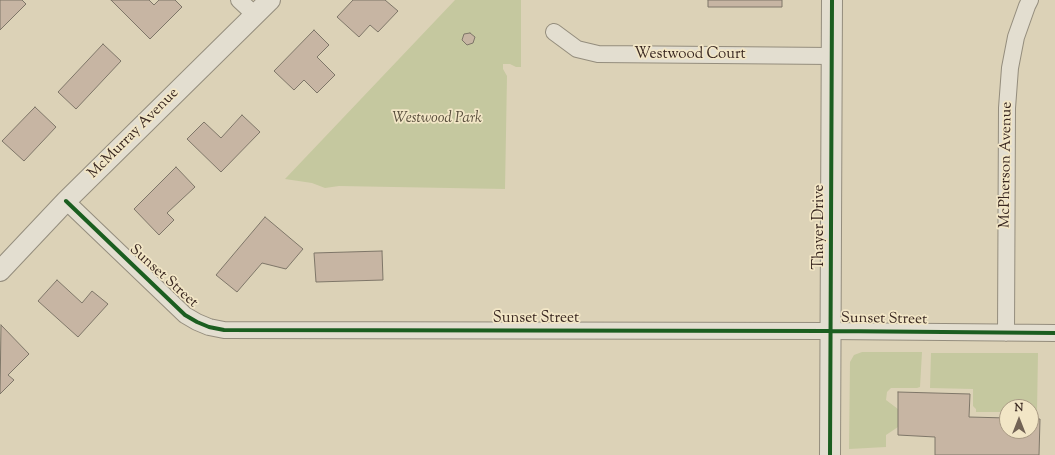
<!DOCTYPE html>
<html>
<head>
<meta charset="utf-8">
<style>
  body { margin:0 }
  #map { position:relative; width:1055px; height:455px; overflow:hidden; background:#dcd2b7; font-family:"Sorts Mill Goudy",serif }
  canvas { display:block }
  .north { position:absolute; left:999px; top:399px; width:40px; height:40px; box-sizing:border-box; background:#f2e6c6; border:1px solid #a89a84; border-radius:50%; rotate:0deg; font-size:11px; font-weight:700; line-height:16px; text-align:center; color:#392720 }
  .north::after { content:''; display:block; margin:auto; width:14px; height:18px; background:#726355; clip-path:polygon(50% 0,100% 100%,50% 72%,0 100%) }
</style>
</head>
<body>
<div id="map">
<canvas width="1055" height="455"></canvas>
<div class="north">N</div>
</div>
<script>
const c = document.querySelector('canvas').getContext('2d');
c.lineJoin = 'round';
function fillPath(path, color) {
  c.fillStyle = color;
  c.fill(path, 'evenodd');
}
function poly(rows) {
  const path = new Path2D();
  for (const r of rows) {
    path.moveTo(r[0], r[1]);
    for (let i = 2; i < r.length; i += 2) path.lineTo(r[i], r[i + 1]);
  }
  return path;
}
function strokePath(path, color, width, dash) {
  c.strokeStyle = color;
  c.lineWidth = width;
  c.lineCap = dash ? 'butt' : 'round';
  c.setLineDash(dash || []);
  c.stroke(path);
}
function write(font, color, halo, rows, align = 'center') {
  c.font = font + ' "Sorts Mill Goudy",serif';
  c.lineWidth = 3.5;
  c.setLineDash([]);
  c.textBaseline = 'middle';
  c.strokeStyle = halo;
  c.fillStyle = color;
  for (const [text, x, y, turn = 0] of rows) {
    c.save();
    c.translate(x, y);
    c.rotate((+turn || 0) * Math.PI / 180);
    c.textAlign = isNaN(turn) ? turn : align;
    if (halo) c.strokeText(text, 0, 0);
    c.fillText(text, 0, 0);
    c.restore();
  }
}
const green = poly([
  [455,0,521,0,521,67,516,67,510,64,503,64,503,69,507,76,505,189,339,186,325,188,312,183,285,179],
  [862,352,922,352,920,387,917,388,891,388,887,392,886,400,898,409,898,427,886,435,886,447,849,449,850,362,854,355],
  [931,353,1038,353,1037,412,1031,412,1031,407,1007,407,1007,412,976,412,976,409,973,406,973,389,930,388]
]);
const building = poly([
  [0,0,22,0,26,4,0,30,0,0],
  [111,0,149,0,154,5,159,0,175,0,182,7,150,39,111,0],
  [353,0,385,0,398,11,378,32,370,25,359,37,337,17,353,0],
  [708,0,782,0,782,7,708,7,708,0],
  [314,30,329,45,317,57,335,75,317,93,304,80,294,90,274,71,314,30],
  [470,33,475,37,473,43,467,45,462,40,464,34,470,33],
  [103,44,121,61,76,109,58,92,103,44],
  [35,107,56,127,24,161,2,141,35,107],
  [242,115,260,132,221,172,187,139,204,122,221,138,242,115],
  [176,167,195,187,167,213,174,220,159,235,134,209,176,167],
  [265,217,303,249,286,269,262,263,237,292,216,275,265,217],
  [382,251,383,280,316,282,314,253,382,251],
  [57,280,82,303,92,291,108,304,78,337,38,301,57,280],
  [1,325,29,354,8,375,14,380,0,394,1,325],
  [898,392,970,394,969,417,1007,418,1007,431,1031,431,1031,419,1040,419,1039,455,935,455,935,437,898,435,898,392]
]);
const minor = poly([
  [239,0,255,15],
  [554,32,577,49,598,54,832,56],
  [66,201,185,315,197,322,209,327,224,330,831,331,1055,333],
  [1006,333,1007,108,1010,68,1016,37,1027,6,1030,0]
]);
const tertiary = poly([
  [0,271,66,201,270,0],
  [830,455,832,0]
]);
const cycleway = poly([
  [66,201,185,315,197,322,209,327,224,330,831,331,1055,333],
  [830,455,832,0]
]);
const streetNames = [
  ["Westwood Court",690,55],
  ["McMurray Avenue",134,134,-45],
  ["McPherson Avenue",1007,165,-89],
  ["Thayer Drive",820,227,-90],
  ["Sunset Street",163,277,42],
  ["Sunset Street",536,319],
  ["Sunset Street",884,320,1]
];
const parkNames = [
  ["Westwood Park",437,119]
];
fillPath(green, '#c5c89f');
fillPath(building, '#c7b5a3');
strokePath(building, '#7e7668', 1);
strokePath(minor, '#948d7d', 18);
strokePath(tertiary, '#948d7d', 22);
strokePath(minor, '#e3ded0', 16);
strokePath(tertiary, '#e3ded0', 20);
strokePath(cycleway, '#1b5e20', 4);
write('15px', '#392720', '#f2e6c6', streetNames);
write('italic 15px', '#574d3b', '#f2e6c6', parkNames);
</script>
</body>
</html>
